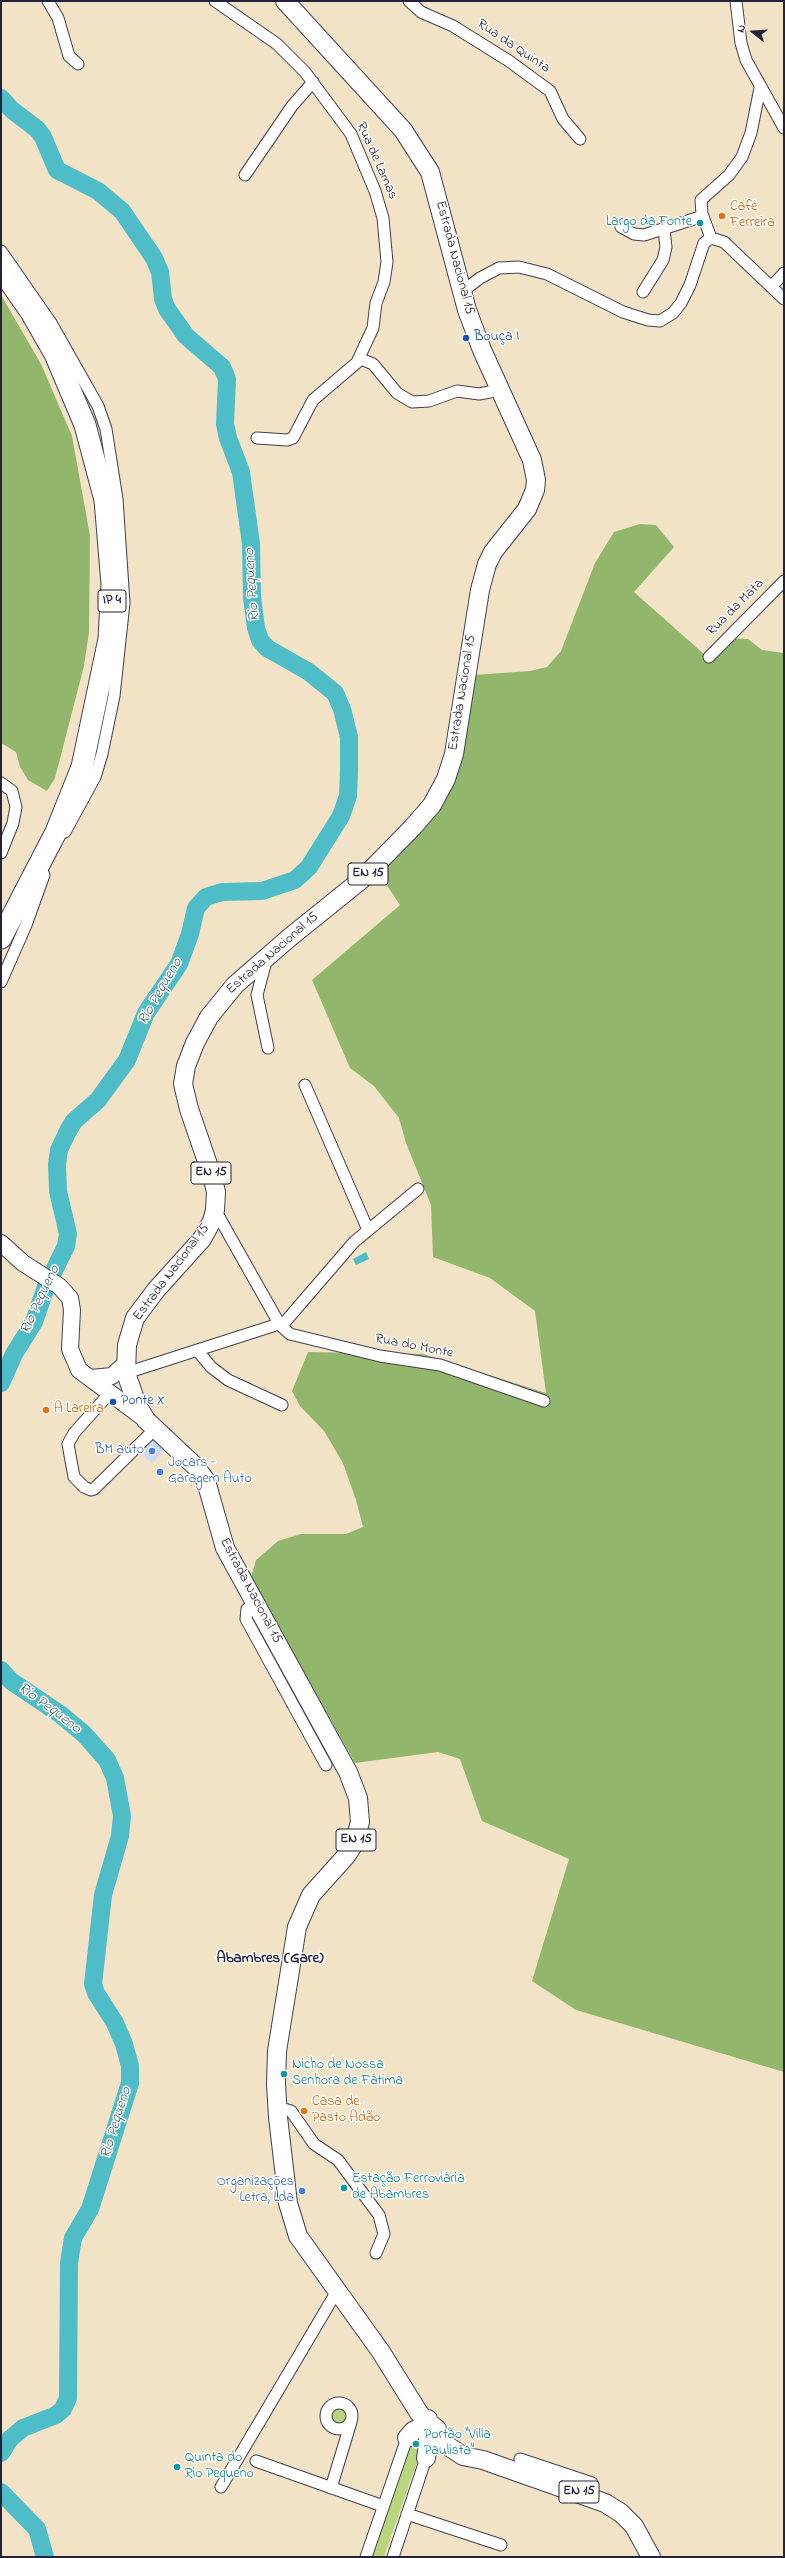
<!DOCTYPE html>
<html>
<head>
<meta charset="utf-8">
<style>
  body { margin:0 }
  #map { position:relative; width:785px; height:2558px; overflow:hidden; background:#f2e3c6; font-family:"Indie Flower",sans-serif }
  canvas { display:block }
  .frame { position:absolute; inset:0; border:2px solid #22223b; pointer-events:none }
  .north { position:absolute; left:733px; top:12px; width:40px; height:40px; -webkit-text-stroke:3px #fdfcf7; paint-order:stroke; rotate:287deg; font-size:11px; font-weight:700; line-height:16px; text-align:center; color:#22223b }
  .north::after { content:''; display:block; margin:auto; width:14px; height:18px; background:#22223b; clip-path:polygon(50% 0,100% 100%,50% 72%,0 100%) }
</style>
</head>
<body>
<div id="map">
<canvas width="785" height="2558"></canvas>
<div class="frame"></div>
<div class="north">N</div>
</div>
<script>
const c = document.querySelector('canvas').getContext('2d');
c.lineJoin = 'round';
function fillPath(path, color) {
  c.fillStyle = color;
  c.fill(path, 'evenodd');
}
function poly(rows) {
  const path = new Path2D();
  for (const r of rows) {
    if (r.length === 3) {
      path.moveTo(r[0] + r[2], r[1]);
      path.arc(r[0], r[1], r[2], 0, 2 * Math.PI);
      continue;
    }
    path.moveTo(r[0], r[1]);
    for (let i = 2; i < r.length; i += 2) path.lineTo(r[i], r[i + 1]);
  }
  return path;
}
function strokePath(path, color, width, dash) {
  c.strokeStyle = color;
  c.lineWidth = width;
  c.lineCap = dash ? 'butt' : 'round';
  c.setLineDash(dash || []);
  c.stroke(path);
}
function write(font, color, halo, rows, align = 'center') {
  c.font = font + ' "Indie Flower",sans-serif';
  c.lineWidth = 3;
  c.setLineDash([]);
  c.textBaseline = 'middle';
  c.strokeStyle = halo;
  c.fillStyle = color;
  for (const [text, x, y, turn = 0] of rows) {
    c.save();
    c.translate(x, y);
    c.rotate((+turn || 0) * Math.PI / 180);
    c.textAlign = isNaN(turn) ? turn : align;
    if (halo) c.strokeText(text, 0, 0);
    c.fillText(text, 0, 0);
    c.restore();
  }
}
const built = poly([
  [151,1438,164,1449,152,1464,138,1450]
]);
const green = poly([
  [339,2416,7],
  [410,2443,422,2447,384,2557,371,2557]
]);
const forest = poly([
  [1,295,41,364,72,436,90,536,89,632,84,666,55,778,47,791,28,780,20,767,16,752,1,743],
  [640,524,656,525,674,547,634,592,705,655,724,638,748,639,762,650,784,653,784,2072,576,2010,532,1981,569,1859,482,1821,460,1759,438,1752,355,1763,251,1577,256,1560,278,1541,301,1534,346,1534,363,1527,356,1500,343,1463,324,1431,300,1406,292,1391,308,1352,423,1354,546,1393,535,1311,490,1278,433,1257,431,1205,406,1143,399,1118,374,1086,350,1068,312,980,400,905,378,872,427,822,474,675,530,671,547,667,561,651,595,563,614,532]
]);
const water = poly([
  [366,1252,369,1259,356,1265,353,1259]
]);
const river = poly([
  [1,98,12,110,37,129,43,137,57,170,98,191,122,211,154,258,160,272,163,299,167,309,186,336,222,367,227,379,225,424,228,438,241,472,251,544,252,597,256,628,260,640,267,648,309,672,335,693,342,709,349,737,349,771,348,796,341,816,309,867,295,880,262,891,222,892,206,897,196,908,190,934,179,964,146,1013,127,1060,98,1100,74,1121,68,1131,59,1150,57,1164,58,1191,68,1234,66,1246,46,1287,34,1322,14,1354,1,1383],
  [1,1670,11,1681,60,1714,84,1734,107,1760,115,1778,122,1816,120,1836,103,1895,93,1984,96,1993,115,2023,124,2044,130,2066,130,2083,90,2209,73,2238,69,2263,68,2398,63,2409,56,2415,23,2428,10,2439,1,2453],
  [1,2492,37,2529,45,2557]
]);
const street = poly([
  [48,1,58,18,69,56,78,64],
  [215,1,277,44,305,72,351,134,375,191,383,218,387,262,384,282,376,303,373,328,358,360],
  [409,1,421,12,453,26,509,61,550,91,563,119,580,139],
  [736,1,741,43,746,60,784,128],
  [245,175,292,106,313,82],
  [621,227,634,234,644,235,703,216],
  [711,238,702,214,701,200,729,175,742,157,751,133,760,88],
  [1,251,51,323,98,406,106,429,117,499,124,603,114,696,102,754,95,777,65,832],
  [771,287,784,273],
  [462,292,480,278,499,268,519,267,547,274,623,312,648,320,660,321,673,313,681,303,690,285,704,243,711,238,724,242,784,299],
  [643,292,663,260,666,247,664,230],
  [257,438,287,440,293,438,313,400,361,359,373,364,397,393,412,402,429,401,457,391,479,394,500,390],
  [709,657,784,581],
  [1,783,12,791,16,807,13,823,1,853],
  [266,961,257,995,268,1048],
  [1,982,26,925,44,875],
  [305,1085,368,1230],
  [215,1210,280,1325,290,1334,380,1356,440,1365,544,1401],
  [197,1350,211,1367,228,1380,282,1405],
  [126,1373,285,1322,354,1242,418,1189],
  [110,1393,74,1433,68,1444,74,1477,84,1487,91,1490,94,1489,154,1430],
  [255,1604,247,1609,246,1619,326,1765],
  [277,2107,291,2111,314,2144,338,2160,379,2215,384,2234,376,2253],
  [339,2416,13],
  [520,2459,592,2483],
  [256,2461,383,2506],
  [221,2487,337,2291],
  [331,2488,351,2422],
  [407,2514,501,2545],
  [366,2557,407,2438],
  [393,2557,426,2458]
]);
const secondary = poly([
  [1,1243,23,1263,59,1286,70,1298,72,1310,70,1349,79,1370,145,1419],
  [91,1378,112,1376,126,1363]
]);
const primary = poly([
  [285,1,403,130,430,172,467,310,482,350,532,460,536,480,535,490,527,509,493,552,487,564,480,590,454,754,446,779,432,805,412,828,361,880,289,938,235,985,209,1017,195,1043,186,1066,183,1084,189,1109,213,1179,216,1192,215,1210,212,1221,202,1239,156,1290,135,1318,127,1345,126,1373,137,1405,146,1420,196,1467,206,1481,225,1548,348,1772,358,1798,360,1822,354,1844,346,1856,311,1895,297,1927,277,2051,276,2084,278,2117,288,2203,298,2236,381,2352,419,2413,445,2444,463,2456,483,2460,605,2503,621,2513,634,2526,651,2557],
  [407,2438,413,2431,421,2427,432,2425,437,2429],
  [426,2458,428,2445,428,2419]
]);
const highway = poly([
  [1,269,31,312,55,354,85,425,105,500,112,584,109,639,82,767,56,832,1,938]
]);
const markers = [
  [722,216,4,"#e8710a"],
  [700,223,4,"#0f9aa8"],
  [466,338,4,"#1a4fb4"],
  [113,1402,4,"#1a4fb4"],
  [46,1410,4,"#e8710a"],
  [152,1451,4,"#3f7fe0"],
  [160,1472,4,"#3f7fe0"],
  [284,2074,4,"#0f9aa8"],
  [304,2111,4,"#e8710a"],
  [344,2188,4,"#0f9aa8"],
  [302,2191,4,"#3f7fe0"],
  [416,2444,4,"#0f9aa8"],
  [177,2467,4,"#0f9aa8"]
];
const shields = [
  [112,601,28],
  [368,874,40],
  [211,1173,40],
  [356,1840,40],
  [579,2492,40]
];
const shieldNames = [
  ["IP 4",112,601],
  ["EN 15",368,874],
  ["EN 15",211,1173],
  ["EN 15",356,1840],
  ["EN 15",579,2492]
];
const streetNames = [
  ["Rua da Quinta",513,47,34],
  ["Rua de Lamas",376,161,66],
  ["Estrada Nacional 15",454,258,75],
  ["Rua da Mata",736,608,-45],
  ["Estrada Nacional 15",463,693,-81],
  ["Estrada Nacional 15",273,954,-41],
  ["Estrada Nacional 15",172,1273,-53],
  ["Rua do Monte",414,1347,11],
  ["Estrada Nacional 15",250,1591,62]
];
const foodNames = [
  ["Café",730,208],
  ["Ferreira",730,224],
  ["A Lareira",54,1410],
  ["Casa de",312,2103],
  ["Pasto Adão",312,2119]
];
const cultureNames = [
  ["Largo da Fonte",692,223,"right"],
  ["Nicho de Nossa",292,2066],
  ["Senhora de Fátima",292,2082],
  ["Estação Ferroviária",352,2180],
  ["de Abambres",352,2196],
  ["Portão \"Villa",424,2436],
  ["Paulista\"",424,2452],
  ["Quinta do",185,2459],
  ["Rio Pequeno",185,2475]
];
const transitNames = [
  ["Bouça I",474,338],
  ["Ponte X",121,1402]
];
const shopNames = [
  ["BM auto",144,1451],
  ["Jocars -",168,1464,"left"],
  ["Garagem Auto",168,1480,"left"],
  ["Organizações",294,2183],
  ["Letra, Lda",294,2199]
];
const waterNames = [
  ["Rio Pequeno",253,585,-94],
  ["Rio Pequeno",161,992,-60],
  ["Rio Pequeno",41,1300,-65],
  ["Rio Pequeno",49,1709,37],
  ["Rio Pequeno",117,2123,-73]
];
const neighbourhoodNames = [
  ["Abambres (Gare)",270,1960]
];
fillPath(built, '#cfdafa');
fillPath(green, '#b9d67c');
fillPath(forest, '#92b76c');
fillPath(water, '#4fbdc7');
strokePath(river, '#4fbdc7', 18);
strokePath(street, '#413f50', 13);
strokePath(secondary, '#413f50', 18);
strokePath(primary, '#413f50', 20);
strokePath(highway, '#413f50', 23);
strokePath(street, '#fff', 11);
strokePath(secondary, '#fff', 16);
strokePath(primary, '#fff', 18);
strokePath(highway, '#fff', 21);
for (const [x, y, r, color] of markers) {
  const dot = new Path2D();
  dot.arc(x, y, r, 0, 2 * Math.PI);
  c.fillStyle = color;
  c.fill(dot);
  strokePath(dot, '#fdfcf7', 1.5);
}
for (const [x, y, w] of shields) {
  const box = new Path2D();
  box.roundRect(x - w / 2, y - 11, w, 22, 3);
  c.fillStyle = '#fdfcf7';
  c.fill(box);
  strokePath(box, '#22223b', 1);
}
write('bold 13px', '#22223b', null, shieldNames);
write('14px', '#22223b', '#fdfcf7', streetNames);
write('14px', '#c56008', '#fdfcf7', foodNames, 'left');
write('14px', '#0d838f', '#fdfcf7', cultureNames, 'left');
write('14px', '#164399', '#fdfcf7', transitNames, 'left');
write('14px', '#366cbe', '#fdfcf7', shopNames, 'right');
write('italic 15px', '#346073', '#fdfcf7', waterNames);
write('bold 15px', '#22223b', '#fdfcf7', neighbourhoodNames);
</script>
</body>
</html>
